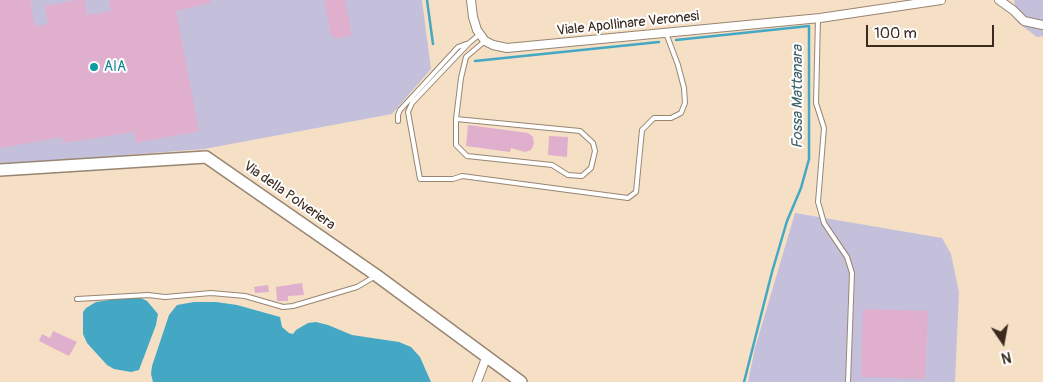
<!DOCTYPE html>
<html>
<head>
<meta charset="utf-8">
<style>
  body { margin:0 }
  #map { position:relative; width:1043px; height:382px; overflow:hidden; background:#f5e0c5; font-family:Pangolin,sans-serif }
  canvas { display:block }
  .north { position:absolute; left:978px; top:317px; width:50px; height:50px; -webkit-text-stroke:4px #fff; paint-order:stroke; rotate:168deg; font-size:14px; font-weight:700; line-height:20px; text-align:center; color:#3b2a1e }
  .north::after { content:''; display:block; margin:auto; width:18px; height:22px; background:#3b2a1e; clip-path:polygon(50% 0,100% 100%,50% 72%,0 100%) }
  .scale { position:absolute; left:866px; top:25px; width:128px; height:22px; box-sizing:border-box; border:2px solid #3b2a1e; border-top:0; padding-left:6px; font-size:15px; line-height:18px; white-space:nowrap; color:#3b2a1e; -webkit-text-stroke:4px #fff; paint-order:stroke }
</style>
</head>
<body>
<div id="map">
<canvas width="1043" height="382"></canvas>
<div class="north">N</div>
<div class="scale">100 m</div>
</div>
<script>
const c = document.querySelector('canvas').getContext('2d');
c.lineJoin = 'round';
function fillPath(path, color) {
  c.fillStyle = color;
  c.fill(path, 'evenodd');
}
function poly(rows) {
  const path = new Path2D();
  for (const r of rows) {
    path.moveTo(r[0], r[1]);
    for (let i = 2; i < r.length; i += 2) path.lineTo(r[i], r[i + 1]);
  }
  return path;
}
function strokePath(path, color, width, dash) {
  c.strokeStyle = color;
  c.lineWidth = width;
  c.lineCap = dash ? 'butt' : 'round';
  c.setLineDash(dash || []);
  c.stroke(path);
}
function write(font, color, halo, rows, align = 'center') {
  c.font = font + ' Pangolin,sans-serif';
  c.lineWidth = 4;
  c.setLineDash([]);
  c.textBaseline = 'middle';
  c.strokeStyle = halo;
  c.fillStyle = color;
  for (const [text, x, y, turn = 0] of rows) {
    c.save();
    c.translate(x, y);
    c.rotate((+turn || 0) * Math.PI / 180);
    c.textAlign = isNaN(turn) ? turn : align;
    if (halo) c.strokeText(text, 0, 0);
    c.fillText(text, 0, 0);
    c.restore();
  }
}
const industrial = poly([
  [0,0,422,0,431,69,392,114,204,149,0,165],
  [1014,0,1043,0,1043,36,1037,37,1017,22],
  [795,213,942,238,951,254,959,292,955,382,748,382,755,348]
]);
const water = poly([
  [129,297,141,298,147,301,158,314,156,325,139,370,131,372,114,369,107,365,87,343,83,334,83,312,86,308,96,302],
  [194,302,216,302,237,305,280,317,282,327,289,333,293,334,296,330,308,323,316,322,328,325,352,335,399,342,411,347,420,357,431,382,153,382,151,374,152,366,169,315,177,305]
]);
const stream = poly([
  [427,0,433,44],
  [676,40,809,26,809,159,801,188,787,221,772,272,744,382],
  [475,61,659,42]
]);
const building = poly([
  [0,0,30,0,35,26,48,24,45,6,78,0,85,0,87,15,111,11,109,0,211,0,211,3,176,11,199,131,136,143,134,132,63,143,62,137,0,148],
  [324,0,345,0,352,35,334,39,334,36,331,36],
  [468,125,528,133,533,137,534,144,531,150,525,152,511,148,510,152,466,146],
  [549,136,568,137,567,157,548,155],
  [302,283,304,295,288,296,288,301,277,301,276,287],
  [268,285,269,292,255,293,254,287],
  [863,309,928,311,925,379,861,377],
  [53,331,77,342,69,356,39,341,42,334,50,338]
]);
const lane = poly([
  [818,18,816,103,824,128,818,202,824,223,847,257,852,273,848,382],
  [480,34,469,43,412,103,408,112,420,179,453,179,462,176,628,198,636,192,642,130,654,118,671,118,681,113,685,103,684,88,678,65,666,33],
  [456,119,580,131,593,143,595,151,591,168,582,176,568,175,552,165,467,156,456,145,456,119,461,78,466,57,485,41],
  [398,121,398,115,400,110,458,47,466,44],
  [77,299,148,295,165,297,211,293,245,296,283,307,293,306,357,287,374,277]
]);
const street = poly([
  [471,0,473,17,477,30,485,41,493,45,507,48,820,18,941,0],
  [999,0,1013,10,1024,21,1043,25],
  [477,382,486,358]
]);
const secondary = poly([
  [0,170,206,157,376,275,521,382]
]);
const markers = [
  [94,67,5,"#0f9aa8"]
];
const streetNames = [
  ["Viale Apollinare Veronesi",628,24,-6],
  ["Via della Polveriera",289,196,35]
];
const cultureNames = [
  ["AIA",104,67]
];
const waterNames = [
  ["Fossa Mattanara",798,97,-90]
];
fillPath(industrial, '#c4c0db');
fillPath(water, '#44a8c4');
strokePath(stream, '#44a8c4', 2.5);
fillPath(building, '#e0afcd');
strokePath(lane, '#988572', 6);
strokePath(street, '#988572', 10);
strokePath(secondary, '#988572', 14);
strokePath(lane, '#fff', 4);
strokePath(street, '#fff', 8);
strokePath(secondary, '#fff', 11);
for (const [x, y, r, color] of markers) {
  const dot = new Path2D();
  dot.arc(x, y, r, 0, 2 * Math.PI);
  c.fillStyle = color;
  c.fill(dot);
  strokePath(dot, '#fff', 2);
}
write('14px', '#3b2a1e', '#fff', streetNames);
write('14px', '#0d838f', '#fff', cultureNames, 'left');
write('italic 15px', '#3f6369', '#fff', waterNames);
</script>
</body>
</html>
